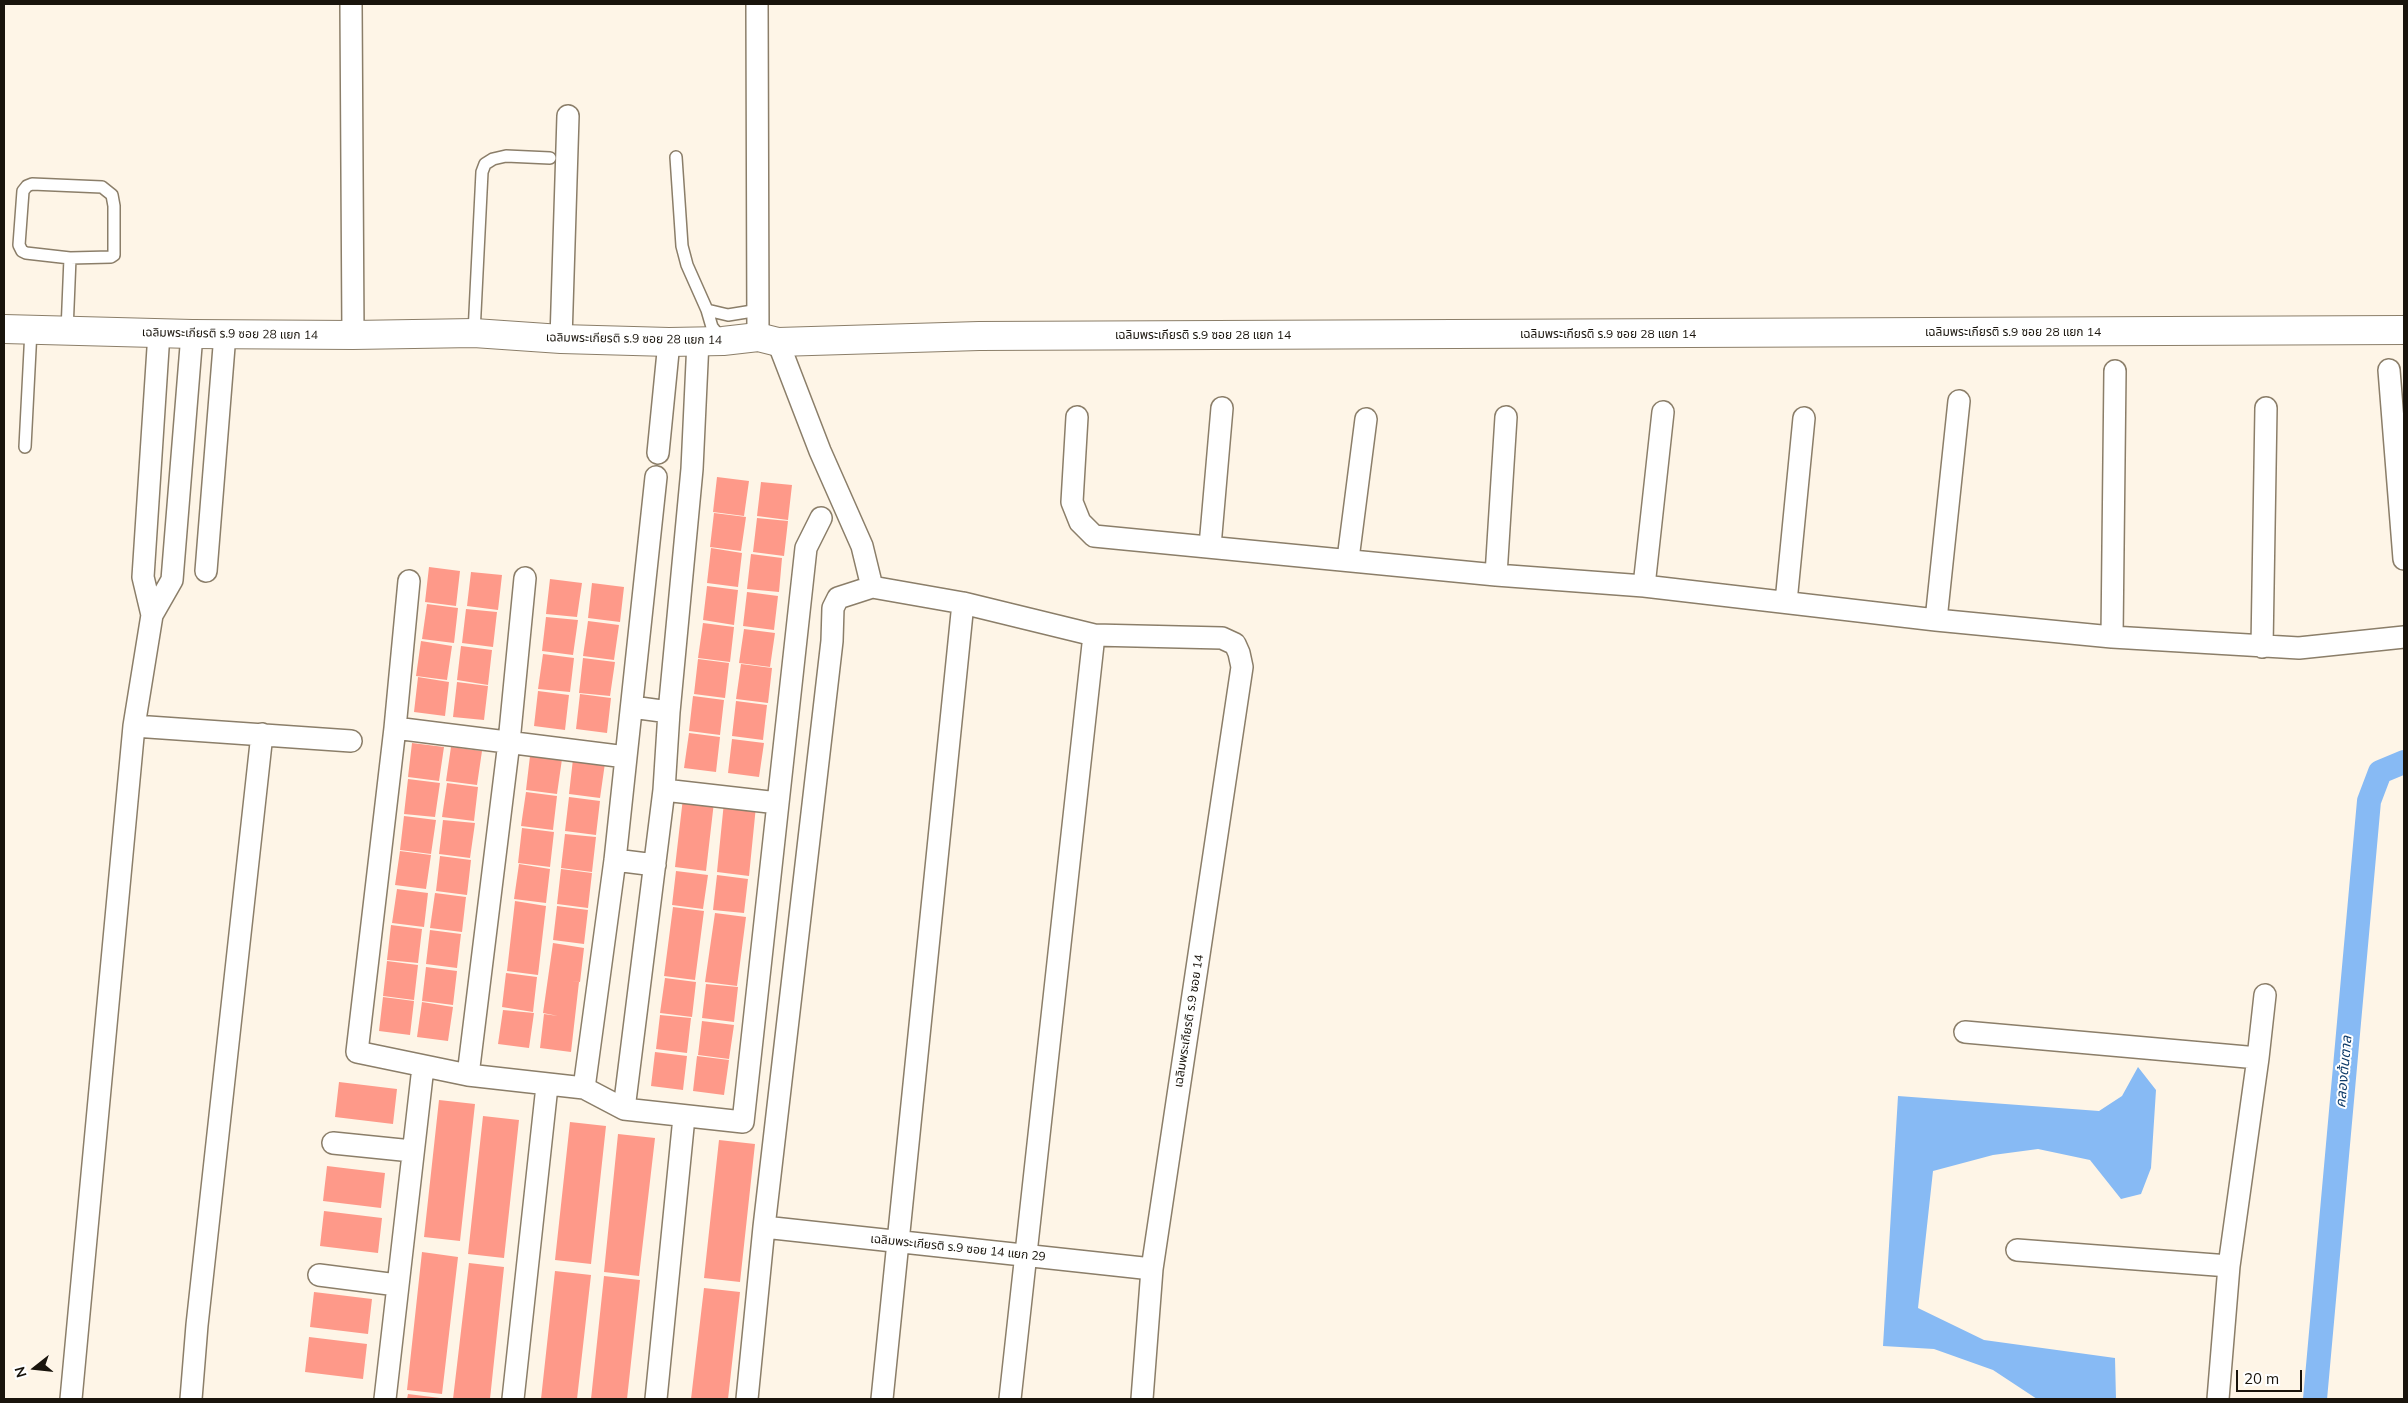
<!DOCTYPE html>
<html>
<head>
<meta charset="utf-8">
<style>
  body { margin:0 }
  #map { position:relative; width:2408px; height:1403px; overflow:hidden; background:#fef5e7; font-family:Mulish,sans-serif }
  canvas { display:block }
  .frame { position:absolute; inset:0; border:5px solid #19140c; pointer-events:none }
  .north { position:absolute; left:10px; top:1343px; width:50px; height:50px; -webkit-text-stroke:4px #fff; paint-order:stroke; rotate:254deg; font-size:14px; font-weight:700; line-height:20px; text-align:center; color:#19140c }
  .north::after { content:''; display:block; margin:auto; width:18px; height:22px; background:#19140c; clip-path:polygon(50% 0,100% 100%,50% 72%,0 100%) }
  .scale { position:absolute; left:2236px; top:1370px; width:66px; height:22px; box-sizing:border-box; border:2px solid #19140c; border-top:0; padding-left:6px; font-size:15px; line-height:18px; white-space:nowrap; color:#19140c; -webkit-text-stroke:4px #fff; paint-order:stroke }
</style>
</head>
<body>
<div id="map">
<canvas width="2408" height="1403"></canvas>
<div class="frame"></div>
<div class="north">N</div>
<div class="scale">20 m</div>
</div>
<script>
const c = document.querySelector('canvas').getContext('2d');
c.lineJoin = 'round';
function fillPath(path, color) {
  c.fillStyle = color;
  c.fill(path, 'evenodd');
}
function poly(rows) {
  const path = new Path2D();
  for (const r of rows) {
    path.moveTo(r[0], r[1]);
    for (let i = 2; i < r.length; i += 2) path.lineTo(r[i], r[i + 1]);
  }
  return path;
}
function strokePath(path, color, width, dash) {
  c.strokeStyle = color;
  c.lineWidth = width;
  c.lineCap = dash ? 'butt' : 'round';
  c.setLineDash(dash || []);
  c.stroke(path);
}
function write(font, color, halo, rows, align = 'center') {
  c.font = font + ' Mulish,"Noto Sans Thai",sans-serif';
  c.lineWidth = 4;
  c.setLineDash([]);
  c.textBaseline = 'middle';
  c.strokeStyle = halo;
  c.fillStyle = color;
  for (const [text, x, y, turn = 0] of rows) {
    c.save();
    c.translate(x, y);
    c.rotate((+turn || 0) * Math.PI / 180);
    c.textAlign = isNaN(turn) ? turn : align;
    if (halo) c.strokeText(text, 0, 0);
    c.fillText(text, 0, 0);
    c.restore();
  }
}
const water = poly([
  [2138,1067,2156,1090,2151,1168,2141,1194,2121,1199,2090,1160,2038,1149,1993,1155,1933,1171,1918,1308,1984,1340,2115,1358,2116,1399,2037,1399,1993,1370,1934,1349,1883,1346,1898,1096,2099,1111,2122,1096]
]);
const canal = poly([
  [2315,1399,2369,801,2380,772,2404,762]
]);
const building = poly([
  [717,477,749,481,744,516,713,512],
  [761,482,792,485,788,520,757,516],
  [714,513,746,517,741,551,710,547],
  [757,518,788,521,784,556,753,552],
  [711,548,742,553,738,587,707,583],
  [751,554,782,558,779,592,747,589],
  [429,567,460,571,456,606,425,602],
  [471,572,502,575,498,610,467,606],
  [550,579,582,583,577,617,546,614],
  [592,583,624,587,620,622,588,618],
  [707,586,738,590,734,625,703,620],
  [747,592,778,596,774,630,743,626],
  [427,604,458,608,454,643,422,639],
  [466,609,497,612,493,647,462,643],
  [546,617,578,620,573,655,542,651],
  [588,621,619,625,614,660,583,656],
  [703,623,734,627,730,662,698,658],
  [744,629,775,633,770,667,739,663],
  [421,641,452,646,447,680,416,676],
  [461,646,492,650,488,685,457,680],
  [543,654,574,658,570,692,538,689],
  [583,658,615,662,610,696,579,693],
  [698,659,729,663,725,698,694,694],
  [741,664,772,668,768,703,736,699],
  [418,677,449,682,445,716,414,712],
  [457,682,488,686,484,720,453,717],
  [538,691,569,695,565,730,534,726],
  [580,694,611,698,607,733,576,729],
  [693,696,724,700,720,735,689,731],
  [736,701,767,705,763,740,732,736],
  [689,733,720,737,716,772,684,768],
  [732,739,764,743,759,777,728,773],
  [412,743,444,747,439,781,408,777],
  [451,747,482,751,477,785,446,781],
  [530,756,562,759,557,794,526,790],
  [573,759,605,763,600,798,569,794],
  [408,779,440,783,435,817,404,814],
  [447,783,478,787,474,821,442,817],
  [526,792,557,796,553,830,521,826],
  [569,797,600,801,596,835,565,831],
  [683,798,714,802,706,871,675,867],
  [724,802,756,806,749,876,717,872],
  [404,816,436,820,431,854,400,850],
  [443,820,475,823,470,858,439,854],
  [522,828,554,832,550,867,518,863],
  [565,834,596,837,592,872,561,868],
  [400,851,431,855,426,889,395,885],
  [440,856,471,860,467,895,436,891],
  [519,864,550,869,546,903,514,899],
  [561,869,592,873,588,908,557,904],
  [676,871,708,875,703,909,672,905],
  [717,875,748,879,744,913,713,910],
  [397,889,428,893,424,927,392,923],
  [435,893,466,897,462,932,430,928],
  [515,901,546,906,538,975,507,971],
  [557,906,588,910,584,944,553,940],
  [673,907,704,911,695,980,664,976],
  [715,913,746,917,737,986,705,982],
  [391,925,422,929,418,963,387,960],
  [430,930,461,934,457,968,426,964],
  [553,943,584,948,580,982,571,981,579,982,571,1052,540,1048,544,1014,558,1016,543,1013],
  [387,961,418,965,414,1000,383,996],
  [426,967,457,971,453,1005,422,1001],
  [506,973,537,977,533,1012,502,1007],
  [665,978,696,982,692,1017,660,1013],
  [706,984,738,987,734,1022,702,1018],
  [383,997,414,1001,410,1035,379,1031],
  [422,1002,453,1007,448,1041,417,1037],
  [503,1010,534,1013,529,1048,498,1044],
  [660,1015,691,1018,687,1053,656,1049],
  [702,1021,734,1025,729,1059,698,1055],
  [655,1052,687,1056,683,1090,651,1086],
  [697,1056,729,1060,724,1095,693,1091],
  [339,1082,397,1089,393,1124,335,1117],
  [439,1100,475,1104,460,1241,424,1237],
  [483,1116,519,1120,504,1258,468,1254],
  [570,1122,606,1126,591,1264,555,1260],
  [618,1134,655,1138,639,1276,604,1272],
  [719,1140,755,1144,740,1282,704,1278],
  [327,1166,385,1173,381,1208,323,1201],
  [324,1211,382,1218,378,1253,320,1246],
  [422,1252,458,1257,442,1394,407,1390],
  [469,1263,504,1267,490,1399,453,1399],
  [555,1271,591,1275,577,1399,541,1399],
  [604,1276,640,1280,627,1399,591,1399],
  [704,1288,740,1292,728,1399,691,1399],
  [314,1292,372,1299,368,1334,310,1327],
  [309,1337,367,1344,363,1379,305,1372],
  [408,1394,440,1398,440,1399,407,1399]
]);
const service = poly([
  [676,157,682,246,687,265,707,310,712,327,721,338],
  [707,310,728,315,759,310],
  [67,331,70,258,111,257,114,255,114,206,112,195,102,187,32,184,27,186,23,191,19,245,22,251,26,253,70,258],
  [474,333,482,172,485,164,493,159,506,156,550,158],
  [25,447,31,330]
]);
const minor = poly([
  [351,4,353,335],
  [757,4,758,337],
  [561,339,568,116],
  [778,342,820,451,862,546,872,587],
  [2389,370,2404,559],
  [1077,417,1072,502,1080,522,1094,536,1496,575,1644,586,1936,620,2112,637,2299,648,2404,637],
  [658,453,669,342],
  [1210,546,1222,408],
  [1348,559,1366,419],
  [206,571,225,334],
  [1496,575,1506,417],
  [409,581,395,728,357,1052,468,1075,584,1088,624,1109,743,1122,806,548,821,518],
  [1644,586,1663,412],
  [1786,602,1804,418],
  [152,615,143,577,159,333],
  [1936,620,1959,401],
  [2112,637,2115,371],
  [2262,647,2266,408],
  [632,707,669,712],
  [134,726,351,741],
  [395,728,626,757],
  [664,790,778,803],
  [615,860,655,865],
  [1965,1032,2258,1058,2229,1266,2218,1399],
  [2258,1058,2265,995],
  [468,1075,509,742,525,578],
  [584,1088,615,860,656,477],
  [624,1109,664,790,669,712,692,469,698,341],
  [333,1143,412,1151],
  [764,1227,1152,1269],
  [2017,1250,2229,1266],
  [319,1275,397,1285],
  [71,1399,134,726,152,615,172,580,192,334],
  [191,1399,197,1325,262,734],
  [385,1399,423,1067],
  [513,1399,547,1086],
  [656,1399,684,1117],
  [747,1399,764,1227,832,641,833,608,838,598,872,587,963,603,1094,635,1222,638,1235,644,1239,653,1242,667,1152,1269,1142,1399],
  [882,1399,963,603],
  [1010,1399,1094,635]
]);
const tertiary = poly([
  [4,329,192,334,353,335,474,333,561,339,669,342,723,341,758,337,778,342,979,336,2404,330]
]);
const streetNames = [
  ["เฉลิมพระเกียรติ ร.9 ซอย 28 แยก 14",2013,332],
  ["เฉลิมพระเกียรติ ร.9 ซอย 28 แยก 14",230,334,1],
  ["เฉลิมพระเกียรติ ร.9 ซอย 28 แยก 14",1608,334],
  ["เฉลิมพระเกียรติ ร.9 ซอย 28 แยก 14",1203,335],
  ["เฉลิมพระเกียรติ ร.9 ซอย 28 แยก 14",634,339,1],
  ["เฉลิมพระเกียรติ ร.9 ซอย 14",1189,1021,-81],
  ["เฉลิมพระเกียรติ ร.9 ซอย 14 แยก 29",958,1248,6]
];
const waterNames = [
  ["คลองต้นตาล",2344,1072,-85]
];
fillPath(water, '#87baf4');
strokePath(canal, '#87baf4', 24);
fillPath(building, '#fe9989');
strokePath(service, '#8b7e69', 14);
strokePath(minor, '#8b7e69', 24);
strokePath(tertiary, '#8b7e69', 30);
strokePath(service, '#fff', 11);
strokePath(minor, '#fff', 21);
strokePath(tertiary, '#fff', 28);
write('12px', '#19140c', '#fff', streetNames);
write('italic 14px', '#0e3b69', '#fff', waterNames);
</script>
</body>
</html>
